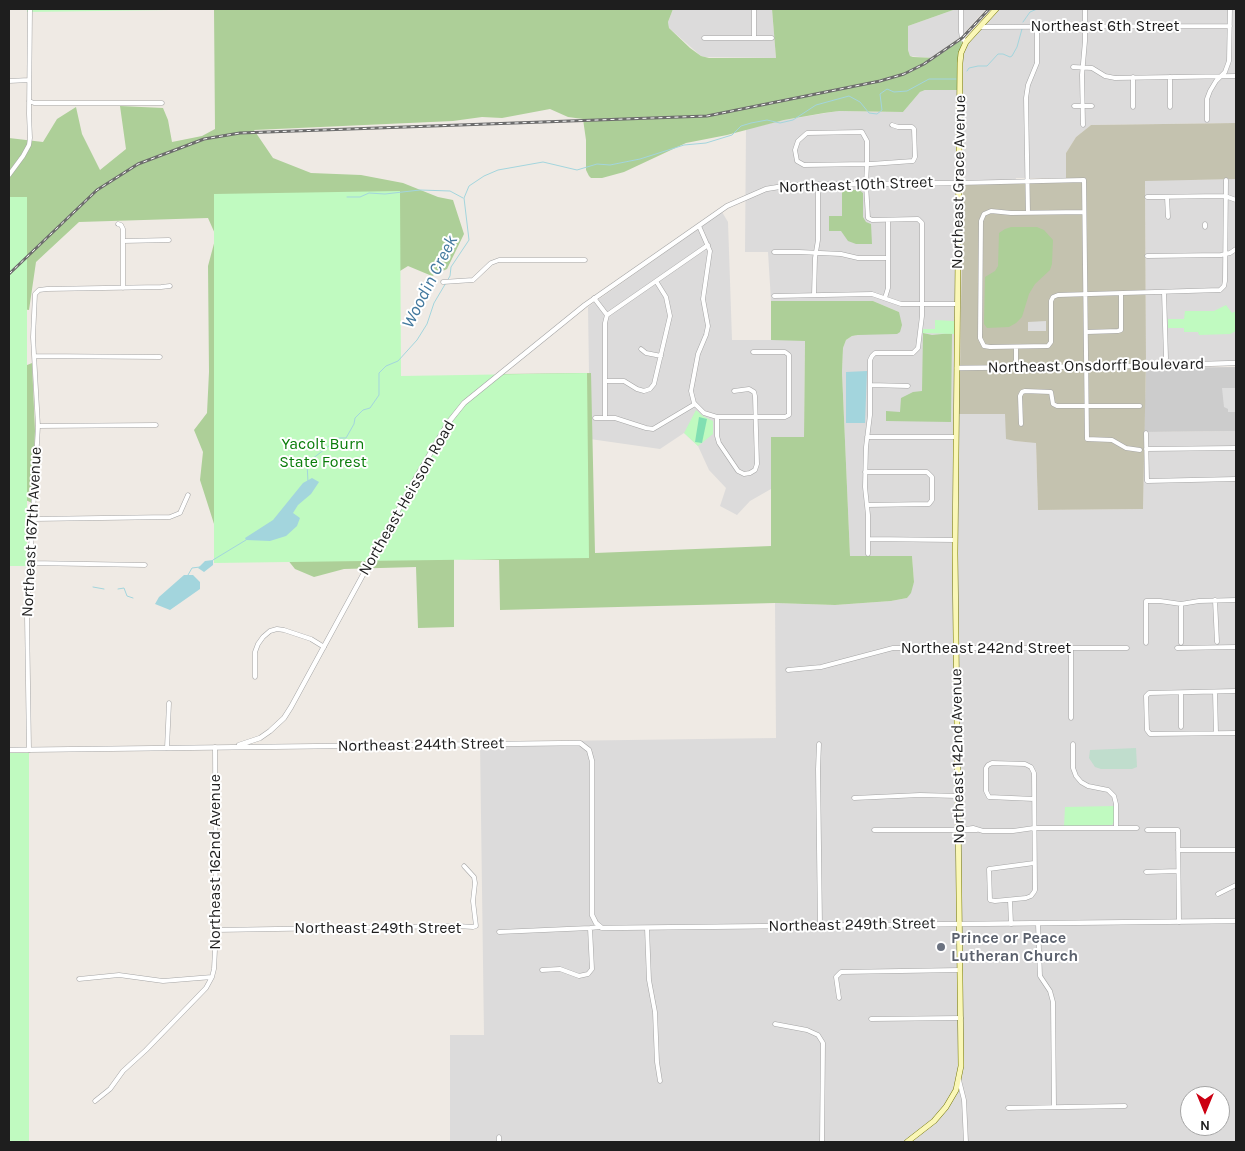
<!DOCTYPE html>
<html>
<head>
<meta charset="utf-8">
<style>
  body { margin:0 }
  #map { position:relative; width:1245px; height:1151px; overflow:hidden; background:#efeae4; font-family:Karla,sans-serif }
  canvas { display:block }
  .frame { position:absolute; inset:0; border:10px solid #1e1e1e; pointer-events:none }
  .north { position:absolute; left:1180px; top:1086px; width:50px; height:50px; box-sizing:border-box; background:#fff; border:1px solid #a5a5a5; border-radius:50%; rotate:180deg; font-size:14px; font-weight:700; line-height:20px; text-align:center; color:#1e1e1e }
  .north::after { content:''; display:block; margin:auto; width:18px; height:22px; background:#cc0012; clip-path:polygon(50% 0,100% 100%,50% 72%,0 100%) }
</style>
</head>
<body>
<div id="map">
<canvas width="1245" height="1151"></canvas>
<div class="frame"></div>
<div class="north">N</div>
</div>
<script>
const c = document.querySelector('canvas').getContext('2d');
c.lineJoin = 'round';
function fillPath(path, color) {
  c.fillStyle = color;
  c.fill(path, 'evenodd');
}
function poly(rows) {
  const path = new Path2D();
  for (const r of rows) {
    path.moveTo(r[0], r[1]);
    for (let i = 2; i < r.length; i += 2) path.lineTo(r[i], r[i + 1]);
  }
  return path;
}
function strokePath(path, color, width, dash) {
  c.strokeStyle = color;
  c.lineWidth = width;
  c.lineCap = dash ? 'butt' : 'round';
  c.setLineDash(dash || []);
  c.stroke(path);
}
function write(font, color, halo, rows, align = 'center') {
  c.font = font + ' Karla,sans-serif';
  c.lineWidth = 4;
  c.setLineDash([]);
  c.textBaseline = 'middle';
  c.strokeStyle = halo;
  c.fillStyle = color;
  for (const [text, x, y, turn = 0] of rows) {
    c.save();
    c.translate(x, y);
    c.rotate((+turn || 0) * Math.PI / 180);
    c.textAlign = isNaN(turn) ? turn : align;
    if (halo) c.strokeText(text, 0, 0);
    c.fillText(text, 0, 0);
    c.restore();
  }
}
const residential = poly([
  [673,9,772,9,776,58,705,57,701,56,669,28,668,22],
  [956,9,986,9,959,38,930,58,910,56,908,50,908,26],
  [1000,9,1236,9,1236,123,1091,125,1076,137,1066,153,1066,178,1016,178,1015,183,963,185,963,57,968,44],
  [925,90,957,90,952,556,958,556,958,414,1005,414,1015,441,1036,442,1038,510,1143,509,1144,432,1236,431,1236,1142,450,1142,450,1035,484,1035,480,742,776,738,775,603,835,605,891,601,907,598,914,582,912,556,850,556,842,372,843,348,846,340,852,336,858,335,899,312,873,301,771,301,768,252,745,252,746,129,784,120,838,111,903,112,920,92],
  [1190,1096,1220,1096,1220,1126,1190,1126],
  [1236,179,1236,361,1146,363,1145,180],
  [722,212,728,222,732,340,805,340,804,438,771,437,771,489,750,501,737,515,720,506,726,488,709,470,698,446,684,433,660,449,590,439,588,307]
]);
const religious = poly([
  [1236,367,1236,431,1144,432,1146,368]
]);
const construction = poly([
  [1236,123,1236,179,1145,181,1146,363,1143,509,1038,510,1036,443,1015,441,1006,439,1005,414,958,414,960,369,963,185,1066,181,1066,153,1076,137,1091,125]
]);
const forest = poly([
  [214,9,673,9,668,22,669,28,690,48,701,56,709,58,776,58,772,9,956,9,908,26,908,50,910,56,913,57,935,58,961,40,962,43,958,59,957,90,925,90,920,92,903,112,839,111,824,113,784,120,727,135,686,143,624,172,602,178,591,178,589,176,586,170,586,140,583,119,568,117,550,109,502,118,482,117,453,121,254,130,273,158,311,173,361,175,403,183,438,197,453,200,464,234,447,269,432,276,408,266,392,276,340,367,447,414,503,374,591,373,595,553,771,546,771,437,804,437,805,341,771,340,771,301,873,301,899,312,902,325,900,332,897,334,858,335,852,336,846,340,843,348,842,372,850,556,912,556,914,582,911,593,907,598,891,601,835,605,775,603,500,610,499,560,454,559,454,627,418,628,416,567,344,569,314,577,295,569,287,559,222,549,200,480,203,452,194,430,207,413,209,372,208,266,216,236,208,218,79,222,36,262,29,310,9,307,9,138,43,142,57,119,76,107,82,134,100,170,126,149,120,106,163,108,168,120,172,142,202,136,215,129],
  [842,190,859,190,863,193,863,217,866,222,871,224,872,244,856,244,848,241,841,231,829,231,829,216,842,216],
  [1011,227,1037,227,1044,230,1053,240,1052,264,1050,270,1035,284,1029,294,1022,317,1016,323,1009,327,987,328,984,324,985,277,995,271,998,266,999,233,1005,229],
  [923,333,932,335,952,333,951,422,886,421,886,411,900,412,901,398,913,392,922,391],
  [32,363,35,431,32,503,9,492,9,365,20,368]
]);
const wetland = poly([
  [1136,748,1137,767,1132,769,1101,769,1095,767,1089,758,1090,750]
]);
const park = poly([
  [27,9,240,9,27,12],
  [400,191,401,376,587,373,589,558,214,563,214,194],
  [9,197,27,197,27,566,9,566],
  [1226,305,1232,313,1236,311,1236,331,1230,334,1199,335,1198,332,1184,332,1184,328,1168,328,1168,319,1184,319,1185,311,1214,311],
  [935,320,954,321,954,334,922,333,922,329,935,329],
  [696,410,703,416,713,421,713,434,698,446,684,433],
  [9,753,29,753,29,1142,9,1142],
  [1114,806,1114,822,1112,825,1064,826,1065,807]
]);
const pitch = poly([
  [699,417,707,419,702,443,695,442]
]);
const parking = poly([
  [1046,321,1046,331,1028,331,1028,322],
  [1222,388,1236,388,1236,412,1228,412,1228,409,1224,407]
]);
const water = poly([
  [867,371,865,423,846,423,846,372],
  [312,478,319,482,311,494,298,505,293,513,300,518,297,526,286,536,270,541,246,540,245,538,273,520,303,483],
  [213,560,213,565,204,572,198,568,205,561],
  [184,575,193,575,200,582,200,589,170,610,155,604,159,597]
]);
const stream = poly([
  [1023,22,1030,12,1037,9],
  [967,71,969,68,978,66,987,66,998,54,1003,54,1010,57,1012,56,1017,47,1022,29],
  [347,197,360,197,369,193,385,194,420,190,450,191,463,198],
  [308,482,307,463,339,438,346,438,354,424,355,418,363,410,370,408,379,395,379,373,386,366,398,361,417,340,427,324,434,303,450,276,451,267,469,240,464,198,469,186,484,176,498,170,543,162,577,170,597,164,610,165,640,159,684,145,706,143,732,135,741,126,751,123,767,120,780,123,793,120,816,105,849,96,860,102,869,113,877,114,882,110,880,94,887,89,894,92,907,91,929,79,956,79],
  [213,560,246,540],
  [188,575,192,568,200,567],
  [93,587,104,589],
  [118,589,124,588,127,596,133,598]
]);
const minor = poly([
  [961,9,961,32,962,38,966,42],
  [981,27,1230,26],
  [704,38,772,38],
  [754,38,754,9],
  [1073,67,1092,68,1105,76,1115,78,1236,76],
  [1170,77,1170,107],
  [9,81,29,80],
  [29,101,34,103,162,103],
  [1074,106,1092,106],
  [1133,107,1133,77],
  [1207,120,1207,99,1210,91,1216,81,1225,72,1229,61,1230,9],
  [1083,125,1082,75,1085,41,1085,9],
  [9,175,23,156,29,145,30,138,29,114,30,9],
  [958,183,1084,180,1087,439,1112,440,1126,448,1140,450],
  [1147,197,1225,196,1236,200],
  [1167,197,1168,217],
  [1084,212,1011,213,991,211,984,214,981,221,980,338,984,346,990,347,1048,346,1051,342,1051,301,1053,297,1058,295,1220,290,1224,286,1225,281,1226,180],
  [1028,213,1026,98,1028,85,1037,63,1037,26],
  [118,224,121,225,123,229,123,288],
  [1205,224,1205,227],
  [699,226,710,251,703,299,708,326,706,335,698,354,691,391,694,403,704,413,717,417,785,417,789,415,789,355,785,352,753,352],
  [123,241,169,240],
  [774,252,799,252,841,254,858,258,888,258],
  [1147,256,1221,255,1230,253,1236,249],
  [443,282,473,280,491,263,499,260,585,260],
  [1164,292,1166,358,1165,364],
  [814,295,815,258,818,240,818,184],
  [774,296,872,294,901,304,957,304],
  [594,298,607,315],
  [885,298,888,288,888,220],
  [607,315,708,245],
  [1087,332,1118,331,1121,330,1121,294],
  [1016,347,1016,368],
  [641,349,646,353,661,356],
  [35,356,160,357],
  [606,381,624,381,637,389,644,391,650,389,654,384,670,316,666,297,656,281],
  [870,385,908,386],
  [717,417,717,436,719,443,738,471,744,474,750,473,755,470,757,464,755,396,754,392,749,389,734,391],
  [595,418,615,418,646,428,653,429,695,404],
  [605,418,605,323,607,315],
  [1021,424,1020,396,1022,392,1025,391,1051,392,1053,404,1057,406,1140,406],
  [38,426,156,425],
  [1146,433,1147,481,1236,479],
  [867,437,956,437],
  [1146,449,1236,448],
  [865,472,927,472,932,477,932,500,929,504,867,505],
  [34,519,170,517,180,513,188,495],
  [868,539,955,540],
  [868,554,868,515,865,487,866,447,870,415,870,360,872,356,875,353,913,353,918,348,922,316,922,223,918,219,872,220,868,218,866,184,867,164,867,141,862,132,807,133,798,141,795,150,797,161,804,165,867,164,871,164,913,161,915,157,914,129,912,127,898,127,892,125],
  [31,563,145,565],
  [1215,600,1217,642],
  [1181,604,1181,643],
  [1146,643,1146,601,1160,601,1181,604,1199,601,1236,600],
  [1071,648,1071,718],
  [1177,648,1236,647],
  [788,670,821,667,893,648,1127,648],
  [255,677,255,652,258,644,263,637,270,631,277,629,284,630,311,639,324,647],
  [1236,691,1149,693,1146,696,1147,730,1150,734,1236,733],
  [1215,692,1216,733],
  [1181,693,1181,727],
  [819,744,818,769,820,926],
  [1073,744,1073,768,1076,776,1081,782,1088,786,1108,790,1114,796,1116,804,1116,827],
  [167,748,169,703],
  [29,750,27,616,38,426,33,337,35,294,39,290,47,289,161,287,170,286],
  [854,798,920,795,958,796],
  [1034,799,989,797,986,791,986,768,988,765,992,763,1025,764,1031,767,1034,773,1035,890,1034,892,1031,896,1026,898,995,901,990,900,989,869,1034,863],
  [874,830,977,830],
  [959,830,973,828,983,831,1013,831,1034,828,1137,828],
  [1147,830,1178,830,1179,922],
  [1178,850,1236,850],
  [1146,872,1178,871],
  [1218,894,1236,885],
  [1010,900,1011,924],
  [1038,924,1040,976,1050,991,1053,1002,1054,1107],
  [647,928,649,980,655,1012,657,1062,660,1081],
  [216,930,458,926,473,927,476,926,473,901,475,883,474,877,464,866],
  [499,932,590,928,600,927],
  [542,970,560,969,579,976,588,974,592,969,590,928],
  [79,979,119,975,163,981,212,977],
  [839,998,836,977,841,972,960,970],
  [871,1019,961,1018],
  [775,1024,807,1030,818,1035,823,1043,822,1142],
  [959,1080,964,1100,966,1142],
  [95,1101,110,1089,123,1071,146,1050,206,988,212,977,214,969,216,930,215,747],
  [1008,1108,1125,1106],
  [499,1142,499,1137]
]);
const tertiary = poly([
  [957,368,1137,366,1236,363],
  [239,745,260,738,270,731,284,718,291,707,413,483,448,423,464,403,585,305,727,206,766,189,791,185,958,183],
  [9,750,580,743,589,750,592,761,592,915,596,923,602,928,1236,921]
]);
const secondary = poly([
  [907,1142,934,1121,946,1107,956,1090,961,1066,955,553,960,63,961,53,966,42,996,9]
]);
const rail = poly([
  [9,274,97,190,138,164,204,139,240,133,707,116,880,81,904,74,924,64,962,38,989,9]
]);
const markers = [
  [941,947,5,"#6b7280"]
];
const streetNames = [
  ["Northeast 6th Street",1105,26],
  ["Northeast Grace Avenue",959,182,-89],
  ["Northeast 10th Street",856,185,-2],
  ["Northeast Onsdorff Boulevard",1096,366,-1],
  ["Northeast Heisson Road",407,498,-60],
  ["Northeast 167th Avenue",32,532,-87],
  ["Northeast 242nd Street",986,648],
  ["Northeast 244th Street",421,745,-1],
  ["Northeast 142nd Avenue",958,756,-91],
  ["Northeast 162nd Avenue",215,862,-90],
  ["Northeast 249th Street",852,925,-1],
  ["Northeast 249th Street",378,928]
];
const parkNames = [
  ["Yacolt Burn",323,444],
  ["State Forest",323,462]
];
const worshipNames = [
  ["Prince or Peace",951,938],
  ["Lutheran Church",951,956]
];
const waterNames = [
  ["Woodin Creek",430,282,-63]
];
fillPath(residential, '#dcdbdb');
fillPath(religious, '#ccc');
fillPath(construction, '#c4c2af');
fillPath(forest, '#adcf98');
fillPath(wetland, '#c0ddcd');
fillPath(park, '#c0fac0');
fillPath(pitch, '#81dfb2');
fillPath(parking, '#dedede');
fillPath(water, '#a3d5dd');
strokePath(stream, '#a3d5dd', 1);
strokePath(minor, '#a5a5a5', 5);
strokePath(tertiary, '#a5a5a5', 5.5);
strokePath(secondary, '#737604', 6);
strokePath(minor, '#fff', 4);
strokePath(tertiary, '#fff', 4.5);
strokePath(secondary, '#faf7b7', 5);
strokePath(rail, '#6c6c6c', 3);
strokePath(rail, '#fff', 1, [4]);
for (const [x, y, r, color] of markers) {
  const dot = new Path2D();
  dot.arc(x, y, r, 0, 2 * Math.PI);
  c.fillStyle = color;
  c.fill(dot);
  strokePath(dot, '#fff', 2);
}
write('16px', '#1e1e1e', '#fff', streetNames);
write('16px', '#0b7d0b', '#fff', parkNames);
write('bold 16px', '#5b616d', '#fff', worshipNames, 'left');
write('italic 18px', '#43799e', '#fff', waterNames);
</script>
</body>
</html>
